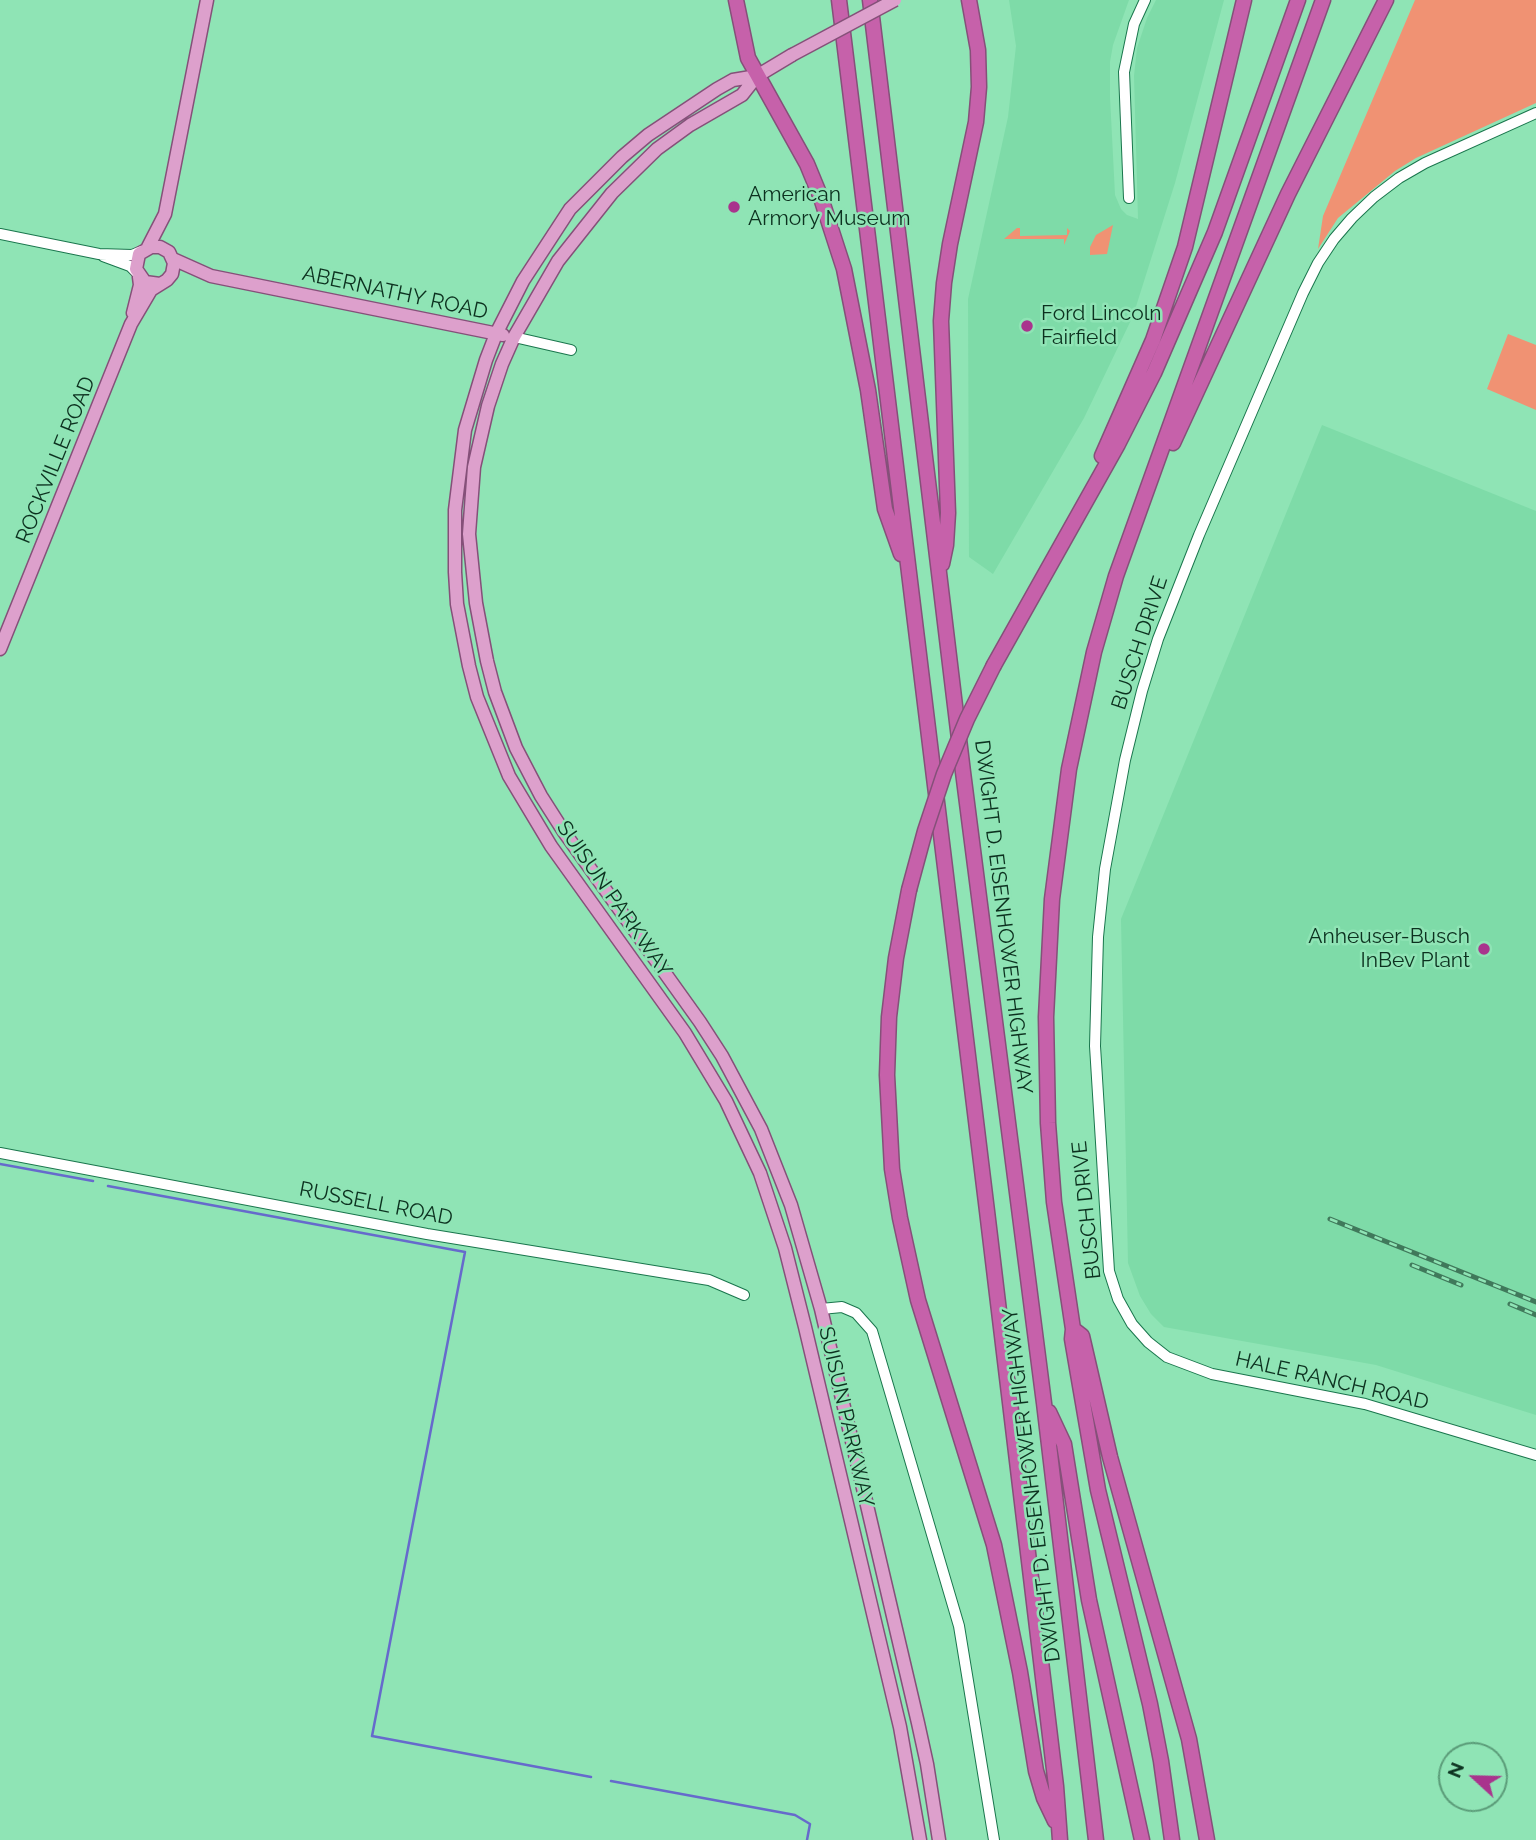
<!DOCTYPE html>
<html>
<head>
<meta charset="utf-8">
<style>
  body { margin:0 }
  #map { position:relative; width:1536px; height:1840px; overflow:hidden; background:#8fe4b5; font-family:Raleway,sans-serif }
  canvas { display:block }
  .north { position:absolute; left:1438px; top:1742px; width:70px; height:70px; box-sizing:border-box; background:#8fe4b5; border:2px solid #5b9c79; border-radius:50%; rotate:292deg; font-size:19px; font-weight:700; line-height:28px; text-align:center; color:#0c311f }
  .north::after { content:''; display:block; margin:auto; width:24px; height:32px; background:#a9348d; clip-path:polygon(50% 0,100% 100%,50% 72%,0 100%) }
</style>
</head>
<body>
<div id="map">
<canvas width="1536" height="1840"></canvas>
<div class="north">N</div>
</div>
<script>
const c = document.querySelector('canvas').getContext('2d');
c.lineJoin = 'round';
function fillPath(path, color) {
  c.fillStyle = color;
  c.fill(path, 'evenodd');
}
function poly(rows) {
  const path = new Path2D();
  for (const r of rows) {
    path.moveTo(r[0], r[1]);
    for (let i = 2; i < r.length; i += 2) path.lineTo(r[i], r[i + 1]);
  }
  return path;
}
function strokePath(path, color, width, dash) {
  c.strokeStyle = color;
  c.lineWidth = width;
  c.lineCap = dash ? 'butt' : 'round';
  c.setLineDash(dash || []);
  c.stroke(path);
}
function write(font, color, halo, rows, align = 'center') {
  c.font = font + ' Raleway,sans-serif';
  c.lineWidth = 5;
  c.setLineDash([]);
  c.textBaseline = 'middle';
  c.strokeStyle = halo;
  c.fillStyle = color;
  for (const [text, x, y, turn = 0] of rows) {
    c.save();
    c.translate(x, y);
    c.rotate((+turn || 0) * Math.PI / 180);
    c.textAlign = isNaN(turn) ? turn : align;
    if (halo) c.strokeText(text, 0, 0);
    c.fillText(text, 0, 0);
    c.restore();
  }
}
const built = poly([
  [1009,0,1129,0,1113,45,1110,62,1110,97,1115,195,1121,209,1127,215,1138,219,1134,76,1137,48,1147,18,1156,0,1224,0,1175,183,1133,316,1084,418,993,574,969,557,968,299,1008,117,1016,46],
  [1322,425,1536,511,1536,1415,1376,1365,1164,1327,1151,1314,1140,1296,1128,1263,1121,919]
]);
const green = poly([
  [1415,0,1536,0,1536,103,1416,158,1395,171,1338,218,1318,249,1323,216],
  [1113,225,1107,254,1090,255,1090,247,1096,235],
  [1017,228,1020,228,1020,236,1067,235,1067,228,1070,231,1064,245,1064,239,1004,239],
  [1508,334,1536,345,1536,410,1487,389]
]);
const stream = poly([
  [0,1164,93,1181],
  [108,1186,465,1252,372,1736,591,1777],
  [611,1781,795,1815,810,1824,807,1840]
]);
const minor = poly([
  [1536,113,1425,163,1399,178,1374,197,1352,218,1334,239,1318,263,1303,293,1199,535,1158,639,1142,691,1125,760,1105,869,1098,937,1095,1046,1109,1271,1118,1299,1132,1324,1148,1342,1167,1357,1212,1374,1365,1404,1536,1455],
  [1129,198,1124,72,1134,24,1145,0],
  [0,234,99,254,132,255,142,251],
  [103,256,130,266,137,273],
  [514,337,571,350],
  [0,1153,427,1234,709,1280,744,1295],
  [821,1309,842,1307,856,1313,872,1331,959,1626,994,1840]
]);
const major = poly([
  [792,55,757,76,742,95,690,125,657,149,612,193,558,261,514,337,502,364,488,406,474,467,469,534,476,603,487,661,495,692,516,748,541,796,564,832,700,1022,722,1056,761,1129,791,1205,821,1309,918,1723,927,1764,939,1840],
  [757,76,733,80,717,89,648,135,622,157,570,209,523,281,496,334,486,360,465,430,455,510,455,572,457,604,469,666,477,697,509,776,551,846,685,1033,726,1101,760,1173,785,1248,805,1327,900,1727,920,1840],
  [148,247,165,214,207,0],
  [173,259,211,276,503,335],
  [133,313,140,285,139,277],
  [0,649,131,324,151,290,167,280,172,274,174,263,169,252,160,247,151,247,139,254,136,269,145,282,160,284]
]);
const highway = poly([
  [736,0,748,58,807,164,821,198,844,269,868,390,885,509,901,554],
  [839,0,987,1211,1056,1786,1060,1840],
  [870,0,963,772,1044,1403,1096,1840],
  [1173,443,1288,194,1386,0],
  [1102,456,1153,340,1185,247,1244,0],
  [942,564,946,545,948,513,941,321,944,283,950,244,976,122,979,87,978,50,969,0],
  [994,665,1118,444,1154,373,1215,232,1298,0],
  [909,890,896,958,889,1017,887,1075,892,1169,900,1218,918,1300,994,1545,1020,1672,1036,1771,1044,1798,1055,1821],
  [1073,1329,1082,1336,1110,1457,1189,1739,1207,1840],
  [1049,1412,1064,1444,1089,1600,1142,1840],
  [1172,1840,1161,1761,1150,1704,1098,1490,1072,1339,1073,1329,1054,1202,1048,1123,1046,1017,1052,899,1069,769,1094,652,1116,576,1323,0]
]);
const rail = poly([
  [1330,1219,1536,1302],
  [1412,1265,1461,1285],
  [1510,1304,1536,1315]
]);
const majorBridge = poly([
  [792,55,895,0]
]);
const highwayBridge = poly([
  [909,890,925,831,944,774,967,719,994,665]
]);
const markers = [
  [734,207,7,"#a9348d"],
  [1027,326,7,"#a9348d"],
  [1484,949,7,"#a9348d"]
];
const poiNames = [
  ["American",748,195],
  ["Armory Museum",748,219],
  ["Ford Lincoln",1041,314],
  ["Fairfield",1041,338],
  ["Anheuser-Busch",1470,937,"right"],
  ["InBev Plant",1470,961,"right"]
];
const streetNames = [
  ["ABERNATHY ROAD",395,293,12],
  ["ROCKVILLE ROAD",56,460,-68],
  ["BUSCH DRIVE",1140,643,-72],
  ["SUISUN PARKWAY",614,899,55],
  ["DWIGHT D. EISENHOWER HIGHWAY",1003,917,83],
  ["RUSSELL ROAD",376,1204,11],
  ["BUSCH DRIVE",1087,1210,-96],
  ["HALE RANCH ROAD",1332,1381,13],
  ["SUISUN PARKWAY",846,1417,77],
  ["DWIGHT D. EISENHOWER HIGHWAY",1032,1485,-97]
];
fillPath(built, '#7edba8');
fillPath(green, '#f09273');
strokePath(stream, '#666acc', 2.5);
strokePath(minor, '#1a764d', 12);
strokePath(major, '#855079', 15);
strokePath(highway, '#855079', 17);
strokePath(minor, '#fff', 10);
strokePath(major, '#dda0cc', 12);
strokePath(highway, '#c661aa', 14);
strokePath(rail, '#40795b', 5);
strokePath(rail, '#8fe4b5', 2.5, [8]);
strokePath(majorBridge, '#855079', 15, []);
strokePath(highwayBridge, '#855079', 17, []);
strokePath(majorBridge, '#dda0cc', 12);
strokePath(highwayBridge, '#c661aa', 14);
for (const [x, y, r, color] of markers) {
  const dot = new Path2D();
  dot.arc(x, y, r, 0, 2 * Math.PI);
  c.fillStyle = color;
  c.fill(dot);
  strokePath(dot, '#8fe4b5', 2.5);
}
write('21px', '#0c311f', '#8fe4b5', poiNames, 'left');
write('21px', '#0c311f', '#8fe4b5', streetNames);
</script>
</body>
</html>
